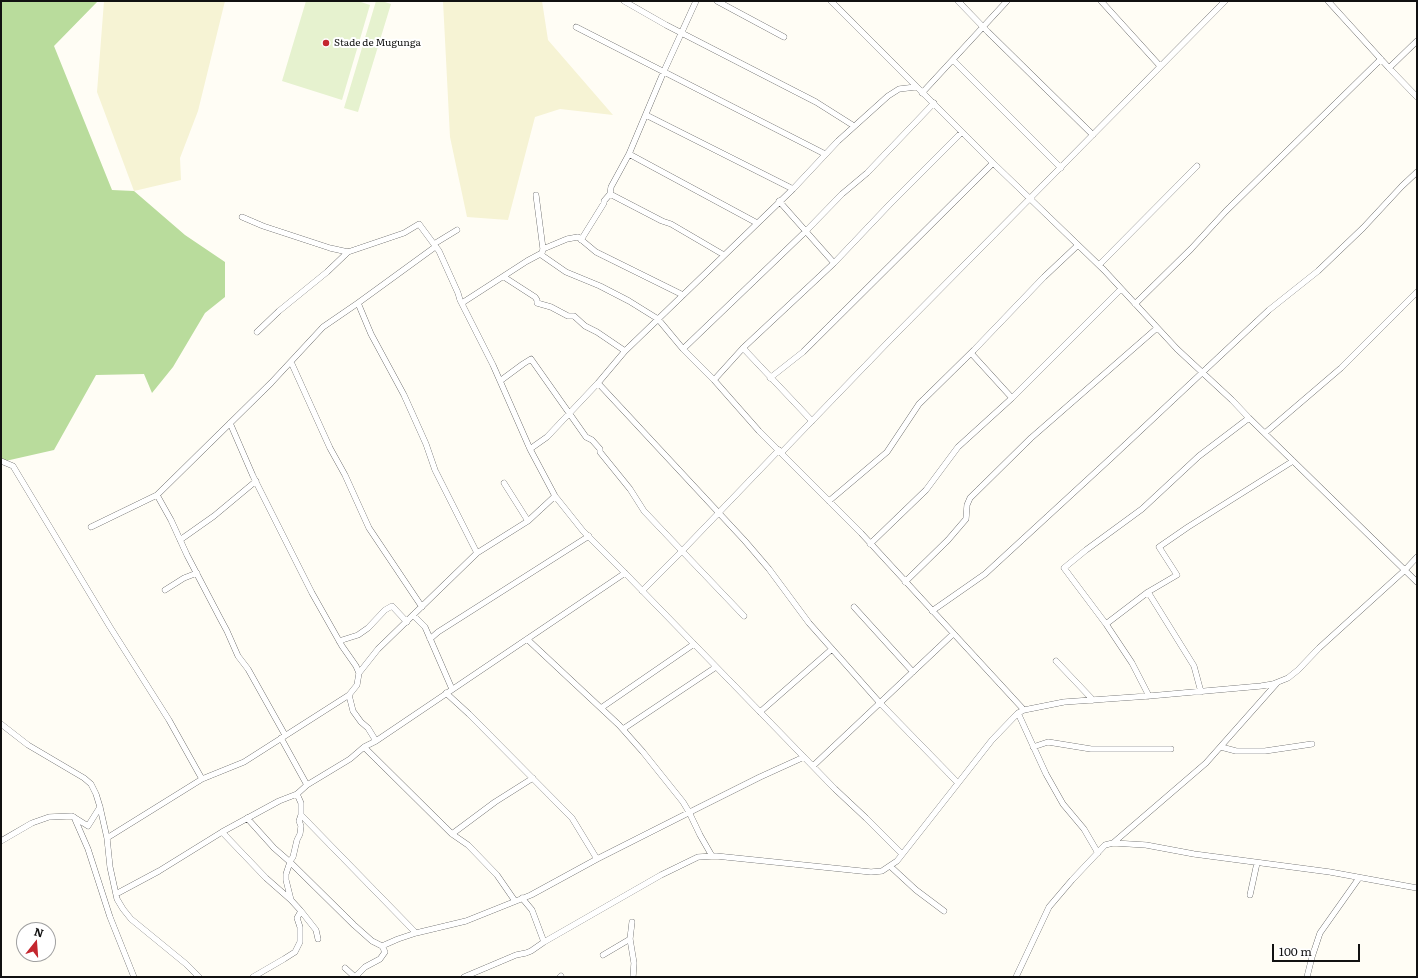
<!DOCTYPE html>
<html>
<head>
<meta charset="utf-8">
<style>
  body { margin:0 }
  #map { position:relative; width:1418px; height:978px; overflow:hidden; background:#fffdf5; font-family:Literata,serif }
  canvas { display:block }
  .frame { position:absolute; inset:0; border:2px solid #111; pointer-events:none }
  .north { position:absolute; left:16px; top:922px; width:40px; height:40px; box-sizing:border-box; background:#fff; border:1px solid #a0a0a0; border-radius:50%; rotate:17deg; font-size:11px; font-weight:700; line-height:16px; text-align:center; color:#111 }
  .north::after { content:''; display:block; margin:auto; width:14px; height:18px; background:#c4262e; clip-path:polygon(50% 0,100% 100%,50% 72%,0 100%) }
  .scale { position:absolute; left:1272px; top:944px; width:88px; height:18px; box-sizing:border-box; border:2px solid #111; border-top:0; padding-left:5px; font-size:12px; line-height:14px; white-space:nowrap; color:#111; -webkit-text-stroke:3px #fff; paint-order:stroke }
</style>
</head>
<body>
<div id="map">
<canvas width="1418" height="978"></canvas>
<div class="frame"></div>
<div class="north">N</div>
<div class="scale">100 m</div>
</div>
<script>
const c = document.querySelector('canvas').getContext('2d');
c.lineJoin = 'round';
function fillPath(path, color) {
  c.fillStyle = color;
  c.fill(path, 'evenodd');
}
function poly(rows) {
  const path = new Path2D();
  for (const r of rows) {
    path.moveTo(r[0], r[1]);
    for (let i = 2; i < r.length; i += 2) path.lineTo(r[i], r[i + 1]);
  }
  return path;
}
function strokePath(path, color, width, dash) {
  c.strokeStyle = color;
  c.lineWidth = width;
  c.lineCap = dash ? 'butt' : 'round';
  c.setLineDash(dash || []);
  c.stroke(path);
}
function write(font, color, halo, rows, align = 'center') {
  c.font = font + ' Literata,serif';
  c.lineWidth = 4;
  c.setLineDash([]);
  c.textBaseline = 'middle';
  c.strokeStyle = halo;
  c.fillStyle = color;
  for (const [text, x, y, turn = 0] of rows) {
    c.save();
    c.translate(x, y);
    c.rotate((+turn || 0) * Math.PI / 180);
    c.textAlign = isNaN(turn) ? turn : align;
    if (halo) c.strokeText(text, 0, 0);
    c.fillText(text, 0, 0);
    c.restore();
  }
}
const farmland = poly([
  [104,1,225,1,198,111,180,158,181,180,134,191,97,92],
  [443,1,542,1,548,40,613,115,560,109,535,117,508,220,467,217,450,137]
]);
const forest = poly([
  [1,1,98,1,54,46,112,190,134,191,185,235,225,262,225,297,205,313,173,367,152,393,144,374,96,375,54,450,1,462]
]);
const pitch = poly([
  [306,1,358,1,370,5,342,100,282,81],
  [376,1,382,1,391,4,358,112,344,108]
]);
const minor = poly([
  [624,1,666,25,816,102,854,126],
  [717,1,784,37],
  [831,1,993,163,1104,270,1177,349,1232,400,1249,418,1417,582],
  [958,1,988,32,1093,135],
  [1101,1,1160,66],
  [1328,1,1389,68,1417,97],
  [576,27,825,154],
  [953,60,1061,168],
  [1389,68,1417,41],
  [922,93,1007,1],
  [646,115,793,189],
  [629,154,757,223],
  [610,194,662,221,671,224,724,255],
  [536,195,543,249],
  [779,201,834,263],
  [242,217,263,226,330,248,348,252,404,233,419,224,439,251,458,293,460,300,493,365,530,449,555,496,583,531,625,573,835,789,866,818,902,854],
  [581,240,604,203,604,201,610,194,611,187,629,154,664,71,696,1],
  [434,244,457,230],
  [540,254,566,272,600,286,629,301,658,319,683,349,714,380,759,431,861,533,1024,710],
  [1099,265,1197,166],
  [504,277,535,297,537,300,537,303,551,307,568,316,574,316,585,326,597,332,625,351],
  [358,303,371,334,404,395,426,444,435,470,477,553],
  [462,303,527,261,542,253,543,249,567,239,578,237,596,252,683,295],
  [1135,304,1191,249,1226,211,1381,59],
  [257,332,279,311,327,272,348,252],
  [743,348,812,421],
  [683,349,806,231,842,194,867,173,934,103],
  [971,353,1012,398],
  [291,362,330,448,345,475,369,528,422,607],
  [770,378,803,352,993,163],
  [714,380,743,348,834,263,890,204,962,132],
  [500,381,523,364,531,359,586,437,592,440,600,449,600,452,630,489,644,511,682,551,642,591],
  [598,383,745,541,769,569,809,623,880,703,958,783],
  [1265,433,1341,368,1417,292],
  [530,449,547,437,598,383,625,351,793,189,838,141,888,96,899,89,916,87],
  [781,453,891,339,1225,1],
  [1,461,13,466,110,627,169,720,202,779],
  [504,483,528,521],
  [157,495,171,520,187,555,220,618,227,631,238,656,248,669,285,735],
  [829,501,887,452,919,404,974,350,1044,277,1078,245],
  [91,527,157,495,271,383,323,327,358,303,435,247],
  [180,540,214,516,256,481],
  [870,544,926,490,958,447,1012,398,1121,289],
  [905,582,948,540,966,519,967,505,970,498,1031,438,1157,328],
  [165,590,184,578,197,573],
  [1148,592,1194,666,1201,692],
  [854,607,913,672],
  [932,611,985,574,1110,459,1269,310,1318,271,1363,228,1402,186,1417,172],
  [414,616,425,627,452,689],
  [744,616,682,551,779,450],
  [1106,624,1148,592,1177,575,1159,547,1188,527,1293,461],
  [430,639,438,632,589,536],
  [527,639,619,725,643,752,683,802,689,812,700,835,712,856],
  [339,641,358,635,368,628,385,610,392,606,407,622],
  [1056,661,1093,700],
  [359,673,378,649,477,553,528,521,555,496],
  [446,693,469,714,572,818,597,859],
  [349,695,353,711,361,722,368,728,376,741],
  [1149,696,1132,663,1106,624,1064,568,1086,550,1142,509,1199,456,1249,418],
  [601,708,694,644],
  [760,712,832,649],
  [1018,713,1046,774,1063,804,1084,829,1098,853],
  [1,724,28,745,84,778,91,784,96,794,100,807,107,838,110,867,117,899,123,909,131,919,186,964,199,977],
  [623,729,716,667],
  [281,738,307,785],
  [364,747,452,834,468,845,497,875,515,901],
  [1033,747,1048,742,1091,749,1171,749],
  [1221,747,1236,751,1265,751,1312,744],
  [813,766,953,634],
  [297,794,301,803,301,815,416,933,466,921,531,895,597,859,700,807,760,777,804,757],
  [74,817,88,849,110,917,134,977],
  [247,818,274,848,290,862,354,925,372,941,382,946,385,952,380,959,365,967,355,977],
  [222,832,266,878,291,900,301,911,297,918,300,927,300,942,295,952,284,959,253,977],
  [452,834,495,802,533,778],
  [107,838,202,779,244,762,349,695,357,685,359,673,356,666,342,646,312,593,253,476,230,423],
  [1,841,32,823,49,817,72,816,88,826,100,807],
  [1113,843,1206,763,1277,683],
  [290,861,293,857,297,840,300,834,301,826,299,821,301,815],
  [290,862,286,874,286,880,291,900],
  [890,866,916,890,944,911],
  [116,894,159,871,222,832,279,801,297,794,307,785,350,759,364,747,376,741,625,573],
  [1250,895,1257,863],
  [522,898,532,910,544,942],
  [301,911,316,930,318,939],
  [632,922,630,939,634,963,633,977],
  [382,946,398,939,416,933],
  [603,955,630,939],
  [345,968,355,977],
  [464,977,516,955,526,953,531,951,544,942,661,875,698,857,716,856,871,872,882,871,897,861,992,740,1018,713,1024,710,1064,702,1149,696,1261,686,1273,684,1288,678,1298,670,1319,648,1405,570,1417,557],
  [560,977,561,976],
  [1016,977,1049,907,1072,880,1105,845,1113,843,1146,845,1194,854,1330,872,1417,888],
  [1307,977,1312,957,1320,933,1359,878]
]);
const markers = [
  [326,43,4,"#c4262e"]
];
const poiNames = [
  ["Stade de Mugunga",334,43]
];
fillPath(farmland, '#f6f3d4');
fillPath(forest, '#b9dc9c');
fillPath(pitch, '#e6f2cf');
strokePath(minor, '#444', 6);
strokePath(minor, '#fff', 5.5);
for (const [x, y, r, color] of markers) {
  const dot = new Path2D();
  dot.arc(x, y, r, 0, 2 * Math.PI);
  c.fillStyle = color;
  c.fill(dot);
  strokePath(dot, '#fff', 1.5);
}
write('10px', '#111', '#fff', poiNames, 'left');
</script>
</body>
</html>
